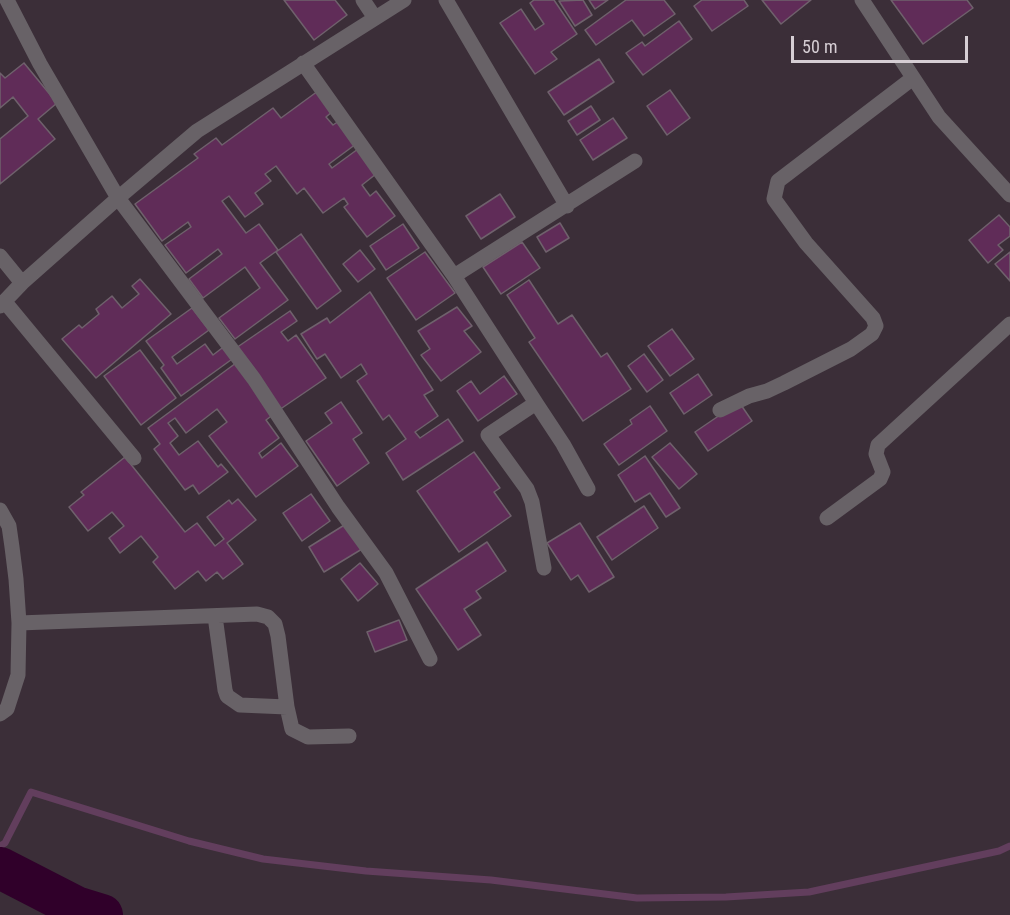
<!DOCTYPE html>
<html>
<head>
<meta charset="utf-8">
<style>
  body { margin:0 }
  #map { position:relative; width:1010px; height:915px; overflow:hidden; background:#3b2e38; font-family:"Roboto Condensed",sans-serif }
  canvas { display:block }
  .scale { position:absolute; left:791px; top:36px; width:177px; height:27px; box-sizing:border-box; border:3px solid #d6ced4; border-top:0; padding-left:8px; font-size:18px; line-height:21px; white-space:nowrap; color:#d6ced4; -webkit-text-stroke:4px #3b2e38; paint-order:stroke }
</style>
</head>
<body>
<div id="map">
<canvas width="1010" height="915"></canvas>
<div class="scale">50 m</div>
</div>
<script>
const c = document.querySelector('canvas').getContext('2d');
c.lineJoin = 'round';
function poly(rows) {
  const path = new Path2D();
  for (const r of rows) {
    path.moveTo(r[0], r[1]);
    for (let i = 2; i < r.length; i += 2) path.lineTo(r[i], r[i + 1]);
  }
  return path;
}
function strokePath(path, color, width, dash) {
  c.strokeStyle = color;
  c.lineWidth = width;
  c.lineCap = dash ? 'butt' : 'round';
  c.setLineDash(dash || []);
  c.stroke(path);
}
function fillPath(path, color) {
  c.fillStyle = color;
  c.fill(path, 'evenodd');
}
const stream = poly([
  [0,846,5,843,31,792,189,841,263,859,366,871,491,880,637,898,726,897,809,892,999,851,1010,846]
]);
const river = poly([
  [0,868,76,907,102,915]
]);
const building = poly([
  [284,0,335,0,347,15,314,40,284,0],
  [534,0,554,0,577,34,551,52,557,59,535,74,500,23,521,9,535,30,544,24,530,3,534,0],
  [583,0,592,15,575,26,559,1,583,0],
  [589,0,608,0,595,9,589,0],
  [626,0,664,0,675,14,644,36,632,20,596,45,585,30,626,0],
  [702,0,744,0,748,6,712,31,694,6,702,0],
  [762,0,811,0,781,24,762,0],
  [891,0,967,0,973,8,923,44,891,0],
  [679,21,692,39,643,75,626,53,642,42,645,46,679,21],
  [599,59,614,82,564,115,548,92,599,59],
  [24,63,57,103,38,119,55,139,0,184,0,139,28,116,13,97,0,108,0,73,5,78,24,63],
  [670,90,690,118,667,135,647,106,670,90],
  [318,91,333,111,326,117,333,125,339,121,356,144,329,164,332,168,358,149,376,174,362,185,370,196,376,191,395,216,367,237,344,207,348,204,344,198,323,213,304,188,297,194,276,166,265,174,271,181,255,193,263,204,245,217,229,196,222,201,246,233,259,224,278,250,260,263,288,300,235,339,219,318,260,288,245,267,203,298,189,279,222,254,218,249,186,273,165,245,191,227,188,222,162,241,135,204,198,158,194,154,216,138,222,145,273,108,281,118,318,91],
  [591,106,600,120,577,135,568,121,591,106],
  [613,118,627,138,593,160,580,140,613,118],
  [500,194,515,217,481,239,466,216,500,194],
  [999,215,1010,227,1010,236,998,245,1003,250,988,263,969,240,999,215],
  [560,223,569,238,546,252,537,237,560,223],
  [403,224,419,248,386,270,370,246,403,224],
  [301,234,341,291,317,309,276,252,301,234],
  [522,242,540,268,501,294,483,267,522,242],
  [360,250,375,269,358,282,343,264,360,250],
  [425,252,455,293,416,320,387,278,425,252],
  [1010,252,1010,281,995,264,1010,252],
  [140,279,171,314,96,378,62,339,79,325,82,328,99,314,96,309,112,296,122,308,139,294,132,286,140,279],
  [529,280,558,324,572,315,601,357,607,353,631,389,583,421,529,342,535,338,507,295,529,280],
  [370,292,433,390,424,395,438,416,415,432,420,438,448,419,463,441,403,480,386,453,406,439,389,415,383,420,357,381,367,374,361,364,341,378,325,354,317,359,301,334,327,318,330,323,370,292],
  [457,307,472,326,464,331,481,352,441,381,421,355,430,349,418,331,457,307],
  [192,308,209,330,172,357,177,364,205,344,213,355,226,345,235,357,181,396,161,368,164,365,146,341,192,308],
  [290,311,297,321,281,332,288,341,296,335,326,378,279,410,236,348,290,311],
  [672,329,694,359,670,376,648,346,672,329],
  [140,350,176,398,141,425,104,376,140,350],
  [644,354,663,380,647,392,628,366,644,354],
  [236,363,274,414,266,420,279,438,259,453,262,458,281,443,298,466,256,497,209,436,227,422,217,409,186,433,175,418,168,423,178,436,170,443,179,455,198,441,218,467,221,464,228,472,199,494,193,485,185,490,154,449,160,444,148,428,236,363],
  [698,374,712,395,684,414,670,393,698,374],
  [504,376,517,394,478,421,457,391,471,381,480,394,504,376],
  [341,402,362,433,353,439,369,463,337,486,306,441,332,423,325,413,341,402],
  [739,402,752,421,708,451,695,432,739,402],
  [650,406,667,431,619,465,604,444,632,424,630,420,650,406],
  [670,443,697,474,679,489,652,457,670,443],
  [474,452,500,488,494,492,511,516,459,552,417,491,474,452],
  [645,456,680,508,666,517,650,493,635,502,618,475,645,456],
  [125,457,185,532,197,523,215,546,224,539,207,517,229,500,232,504,238,499,256,520,227,543,243,564,223,579,217,572,206,581,198,571,175,589,153,562,158,557,141,536,120,553,109,538,124,526,112,512,88,531,69,507,84,495,81,492,125,457],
  [311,494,330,521,302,541,283,513,311,494],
  [644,506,658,528,612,560,597,537,644,506],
  [580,523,614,577,589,592,578,575,571,580,547,543,580,523],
  [346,524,362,549,324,572,309,547,346,524],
  [487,542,506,571,476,591,481,598,464,609,481,635,458,650,416,589,487,542],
  [360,563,378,584,358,601,341,579,360,563],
  [399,620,407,640,375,652,367,632,399,620]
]);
const minor = poly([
  [7,0,40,64,118,198,254,379,338,507,386,573,430,659],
  [363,0,375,18],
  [446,0,567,206],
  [862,0,939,117,1010,195],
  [303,63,454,276,536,403,488,435,527,489,532,502,544,568],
  [0,256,22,283],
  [454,276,635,161],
  [5,302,134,458],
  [0,306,22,283,118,198,197,131,404,0],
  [536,403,563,444,588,489],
  [720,410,749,396,767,391,784,383,851,349,872,334,876,326,873,318,806,243,774,199,778,181,913,78],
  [0,510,9,526,12,547,16,579,19,623,18,675,7,709,0,714],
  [827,518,880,479,883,472,876,454,878,445,1010,324],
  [215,616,225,690,227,696,240,705,287,707],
  [19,623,257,614,268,617,275,624,278,636,287,707,292,729,308,737,349,736]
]);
strokePath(stream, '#623e5d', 7);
strokePath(river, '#30002a', 42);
fillPath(building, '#602c58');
strokePath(building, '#6f616c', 1.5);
strokePath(minor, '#686267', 15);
</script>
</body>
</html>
